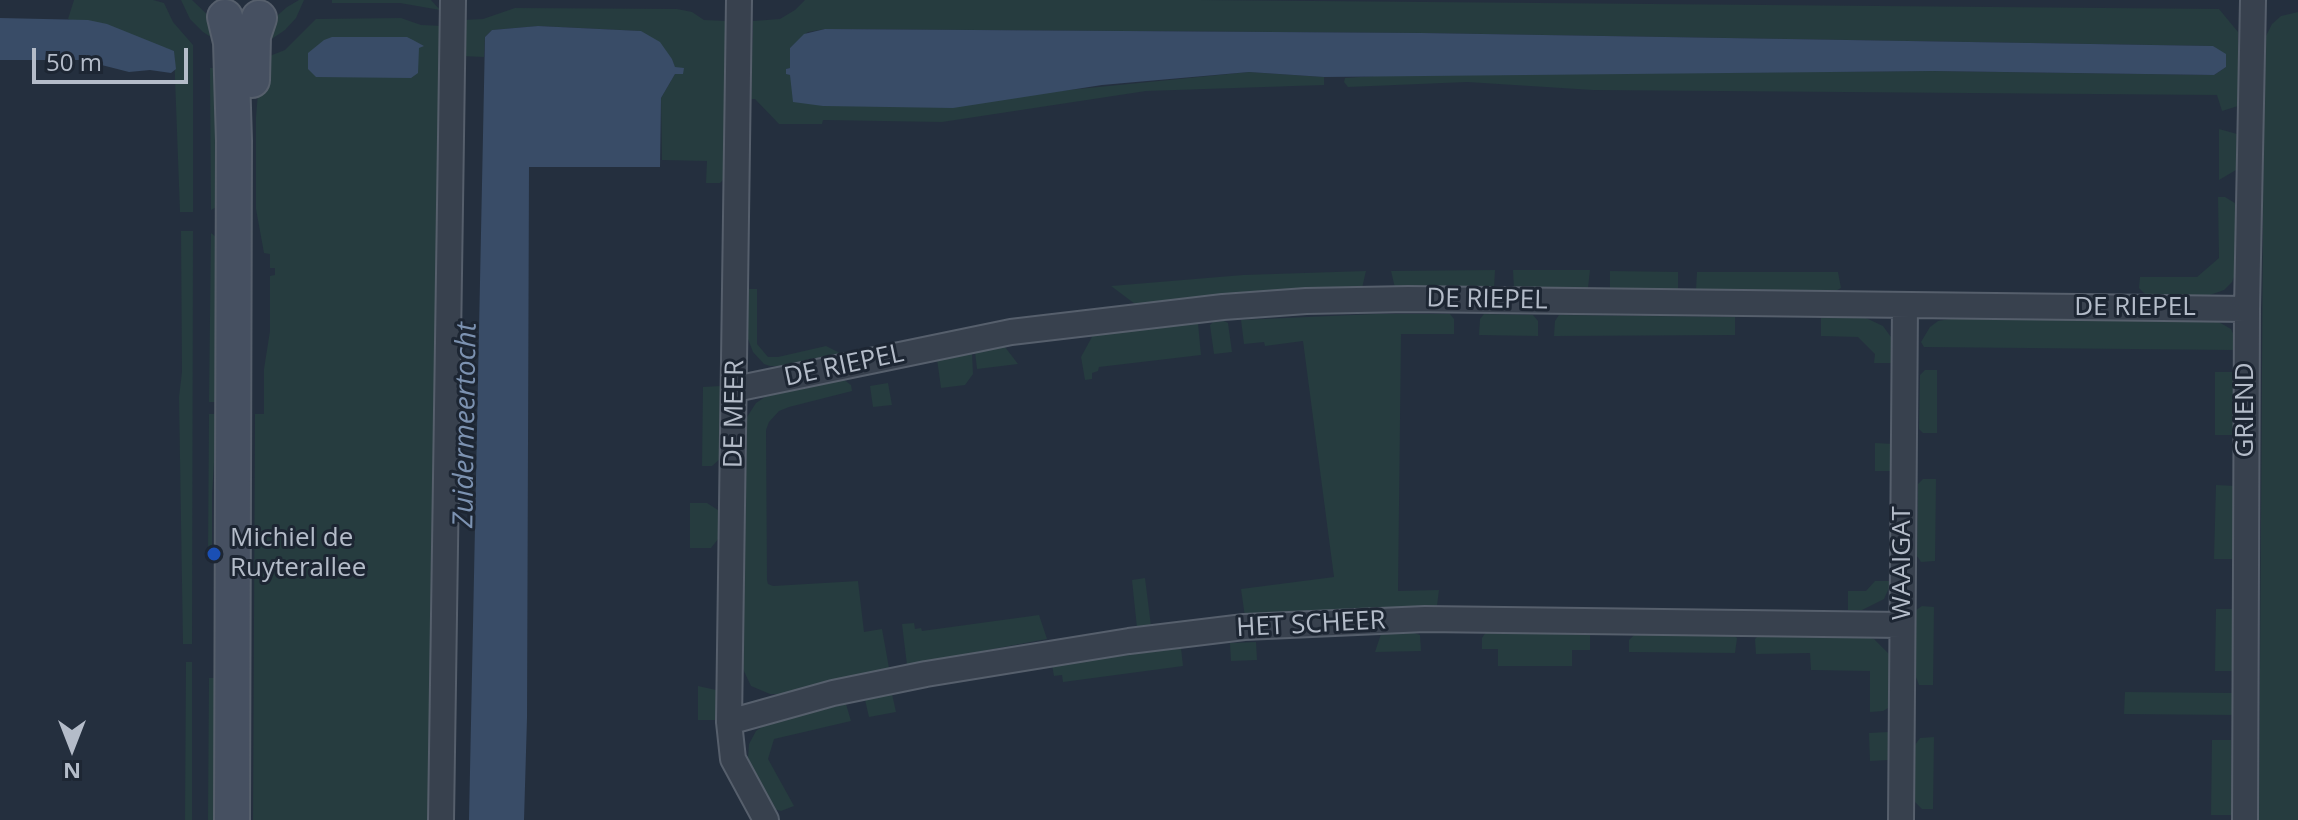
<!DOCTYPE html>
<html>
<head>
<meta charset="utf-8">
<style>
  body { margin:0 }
  #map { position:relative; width:2298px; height:820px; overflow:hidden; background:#242f3e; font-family:"Open Sans",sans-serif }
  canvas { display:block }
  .north { position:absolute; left:32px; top:708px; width:80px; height:80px; -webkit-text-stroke:6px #1d2633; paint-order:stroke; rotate:180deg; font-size:22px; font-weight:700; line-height:32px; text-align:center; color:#b4bcc9 }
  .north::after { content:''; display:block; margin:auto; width:28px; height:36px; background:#b4bcc9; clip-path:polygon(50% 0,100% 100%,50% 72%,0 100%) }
  .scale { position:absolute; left:32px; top:48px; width:156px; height:36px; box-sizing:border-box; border:4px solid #b4bcc9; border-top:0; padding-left:10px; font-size:24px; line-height:28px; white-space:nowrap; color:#b4bcc9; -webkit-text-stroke:6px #1d2633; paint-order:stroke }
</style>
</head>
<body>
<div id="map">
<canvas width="2298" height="820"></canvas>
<div class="north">N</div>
<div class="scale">50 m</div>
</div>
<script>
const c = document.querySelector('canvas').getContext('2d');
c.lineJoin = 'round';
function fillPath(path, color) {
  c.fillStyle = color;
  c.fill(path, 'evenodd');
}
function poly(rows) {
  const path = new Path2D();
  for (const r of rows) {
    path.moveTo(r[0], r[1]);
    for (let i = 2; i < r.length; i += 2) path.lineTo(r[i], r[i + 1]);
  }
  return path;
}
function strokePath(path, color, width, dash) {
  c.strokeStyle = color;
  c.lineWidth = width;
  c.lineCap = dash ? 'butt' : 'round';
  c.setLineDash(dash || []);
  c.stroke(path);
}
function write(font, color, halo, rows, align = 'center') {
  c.font = font + ' "Open Sans",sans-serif';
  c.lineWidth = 6;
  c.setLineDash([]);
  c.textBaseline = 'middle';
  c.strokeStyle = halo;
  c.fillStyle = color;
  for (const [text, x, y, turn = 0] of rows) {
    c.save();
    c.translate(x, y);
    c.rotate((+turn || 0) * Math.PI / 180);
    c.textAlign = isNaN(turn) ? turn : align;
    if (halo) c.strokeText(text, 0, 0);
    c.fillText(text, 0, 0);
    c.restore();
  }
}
const green = poly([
  [74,0,153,0,164,3,173,22,193,45,193,212,180,212,174,51,68,19],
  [181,0,192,0,213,20,217,41,203,32,190,19],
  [299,0,304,0,296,18,285,30,270,40,271,21,287,7],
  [332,0,431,0,440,10,400,3,332,3],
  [805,0,1201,0,2219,9,2238,32,2238,106,2222,111,2217,95,1593,90,1467,82,1348,87,1344,82,1345,78,1389,75,1475,74,1933,71,2214,75,2226,67,2226,60,2213,46,1422,33,825,29,808,32,790,48,790,68,786,69,786,74,1049,92,1249,72,1324,77,1324,85,1146,91,942,122,823,120,822,124,779,124,755,99,751,99,753,21,780,19,795,10],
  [515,8,677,9,692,12,704,20,726,21,725,178,720,183,706,183,707,161,662,160,661,98,675,74,683,68,675,68,672,59,641,31,539,26,492,30,485,37,484,57,462,56,463,20,483,19],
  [2298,12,2298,820,2259,820,2264,63,2266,36,2272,24,2281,16],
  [401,18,421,25,444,26,429,820,253,820,255,414,264,414,264,369,270,331,270,276,275,275,275,268,270,268,270,254,264,253,256,209,256,117,260,69,267,57,285,50,316,19],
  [210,68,224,68,218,206,211,210],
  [2219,129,2237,134,2236,170,2219,180],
  [2218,197,2225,197,2238,205,2237,269,2232,282,2224,290,2210,295,2146,295,2139,288,2140,277,2197,277,2219,258],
  [181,231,193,231,192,644,183,644,179,397,182,372],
  [211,233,220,240,228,402,209,402],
  [1495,270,1494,288,1395,288,1391,271],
  [1513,270,1590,270,1588,288,1514,289],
  [1366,271,1362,288,1243,292,1135,304,1111,286,1243,275],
  [1610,271,1678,272,1678,291,1610,290],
  [1697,272,1838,272,1841,288,1834,292,1696,289],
  [748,289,757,289,757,344,768,357,778,357,826,346,840,353,785,366,770,366,764,364,753,352,748,339],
  [1375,314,1450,314,1454,319,1454,334,1401,334,1398,591,1439,590,1437,606,1245,617,1241,589,1334,577,1303,341,1265,346,1264,342,1244,344,1241,320],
  [1484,314,1533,315,1538,321,1538,336,1479,335,1480,319],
  [1559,315,1735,317,1735,335,1554,336,1555,321],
  [1821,318,1866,318,1883,326,1891,337,1894,363,1874,363,1875,354,1858,337,1821,336],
  [1956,318,2217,321,2231,329,2238,344,2234,350,1924,347,1921,342,1930,327,1938,321],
  [1224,321,1228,323,1232,352,1214,354,1210,325,1213,322],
  [1198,323,1201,355,1099,367,1098,371,1092,373,1092,379,1085,380,1081,357,1093,335],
  [1005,347,1018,364,977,369,975,352],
  [972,353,973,374,965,385,941,388,937,359],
  [1925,370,1937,370,1937,433,1923,433,1919,429,1920,375],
  [2215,372,2237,372,2237,435,2215,435],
  [843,379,851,385,852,391,789,407,779,411,769,422,766,430,767,580,768,584,773,586,858,581,864,632,882,629,889,668,780,694,770,694,751,686,742,667,747,417,756,403,765,397],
  [888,383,892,405,873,407,870,386],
  [721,386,721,458,712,466,702,466,703,387],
  [209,414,217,414,212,495,212,558,208,558],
  [1875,443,1893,444,1893,471,1875,471],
  [1923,479,1936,479,1935,561,1921,562,1917,556,1918,484],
  [2216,485,2236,486,2235,559,2214,559],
  [690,503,707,503,718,510,718,539,711,548,690,548],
  [1145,578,1151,626,1137,628,1132,580],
  [1875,581,1892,581,1884,599,1862,610,1848,610,1848,591,1866,591],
  [1922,606,1934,607,1933,685,1919,685,1916,677,1916,610],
  [2216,609,2235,609,2234,671,2215,671],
  [1039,615,1047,639,907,665,902,624,914,623,915,629,921,628,922,631],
  [1411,632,1420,635,1421,651,1375,652,1381,634],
  [1486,632,1590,632,1590,650,1572,650,1572,666,1498,666,1498,649,1482,649,1482,638],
  [1635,634,1732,634,1737,638,1735,653,1629,652,1629,640],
  [1760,634,1861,635,1874,639,1889,654,1890,707,1883,711,1870,712,1870,671,1811,670,1810,653,1756,654,1755,639],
  [1256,642,1257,660,1231,661,1230,643],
  [1181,648,1183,666,1063,682,1062,675,1054,676,1052,665],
  [186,662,192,662,192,820,185,820],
  [209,678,221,678,226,820,208,820],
  [698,686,716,690,716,720,698,720],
  [2125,692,2234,693,2233,715,2124,714],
  [892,694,896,712,869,717,865,700],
  [846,704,851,721,774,739,768,759,794,806,781,811,774,809,748,758,749,744,756,731,767,723],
  [1888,732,1888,760,1870,761,1869,733],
  [1934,737,1933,809,1922,809,1915,802,1915,745,1920,738],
  [2212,740,2231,740,2232,815,2211,815]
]);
const water = poly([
  [0,18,88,20,107,24,174,51,176,69,171,73,150,70,129,72,82,60,0,60],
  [538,26,641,31,660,42,672,59,675,67,684,68,683,74,675,74,661,98,660,167,529,167,527,718,524,820,469,820,485,37,492,30],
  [825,29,1422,33,2213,46,2226,54,2226,67,2214,75,1933,71,1324,77,1249,72,1102,85,953,108,823,106,793,102,790,75,786,74,786,69,790,68,790,48,804,34],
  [332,37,407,37,413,40,424,46,419,48,418,73,411,78,316,77,308,69,308,53,324,40]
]);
const street = poly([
  [739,0,729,722,733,759,766,820],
  [735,389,1011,332,1223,307,1306,301,1408,299,2247,309],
  [729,722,833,693,926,674,1129,641,1244,627,1425,619,1902,625],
  [441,820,453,0],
  [1901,820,1905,306],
  [2245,820,2247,309,2253,0]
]);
const secondary = poly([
  [225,17,231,42,234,141,232,820],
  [252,80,253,36,259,18]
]);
const markers = [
  [214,554,8,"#1a4fb4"]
];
const streetNames = [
  ["DE RIEPEL",1487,300,1],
  ["DE RIEPEL",2135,308],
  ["DE RIEPEL",844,366,-12],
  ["GRIEND",2246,410,-90],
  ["DE MEER",735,414,-89],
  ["WAAIGAT",1903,563,-90],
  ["HET SCHEER",1311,625,-3]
];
const poiNames = [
  ["Michiel de",230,539],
  ["Ruyterallee",230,569]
];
const waterNames = [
  ["Zuidermeertocht",466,425,-89]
];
fillPath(green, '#263c3f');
fillPath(water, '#394c67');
strokePath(street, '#565f6c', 28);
strokePath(secondary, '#565f6c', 38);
strokePath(street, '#38414e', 24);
strokePath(secondary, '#465061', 34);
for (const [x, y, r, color] of markers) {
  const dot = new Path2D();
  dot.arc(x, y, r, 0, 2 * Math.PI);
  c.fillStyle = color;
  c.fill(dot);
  strokePath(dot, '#1d2633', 3);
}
write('26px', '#b4bcc9', '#1d2633', streetNames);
write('26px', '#b4bcc9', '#1d2633', poiNames, 'left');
write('italic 28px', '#7c92b1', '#1d2633', waterNames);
</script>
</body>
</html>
